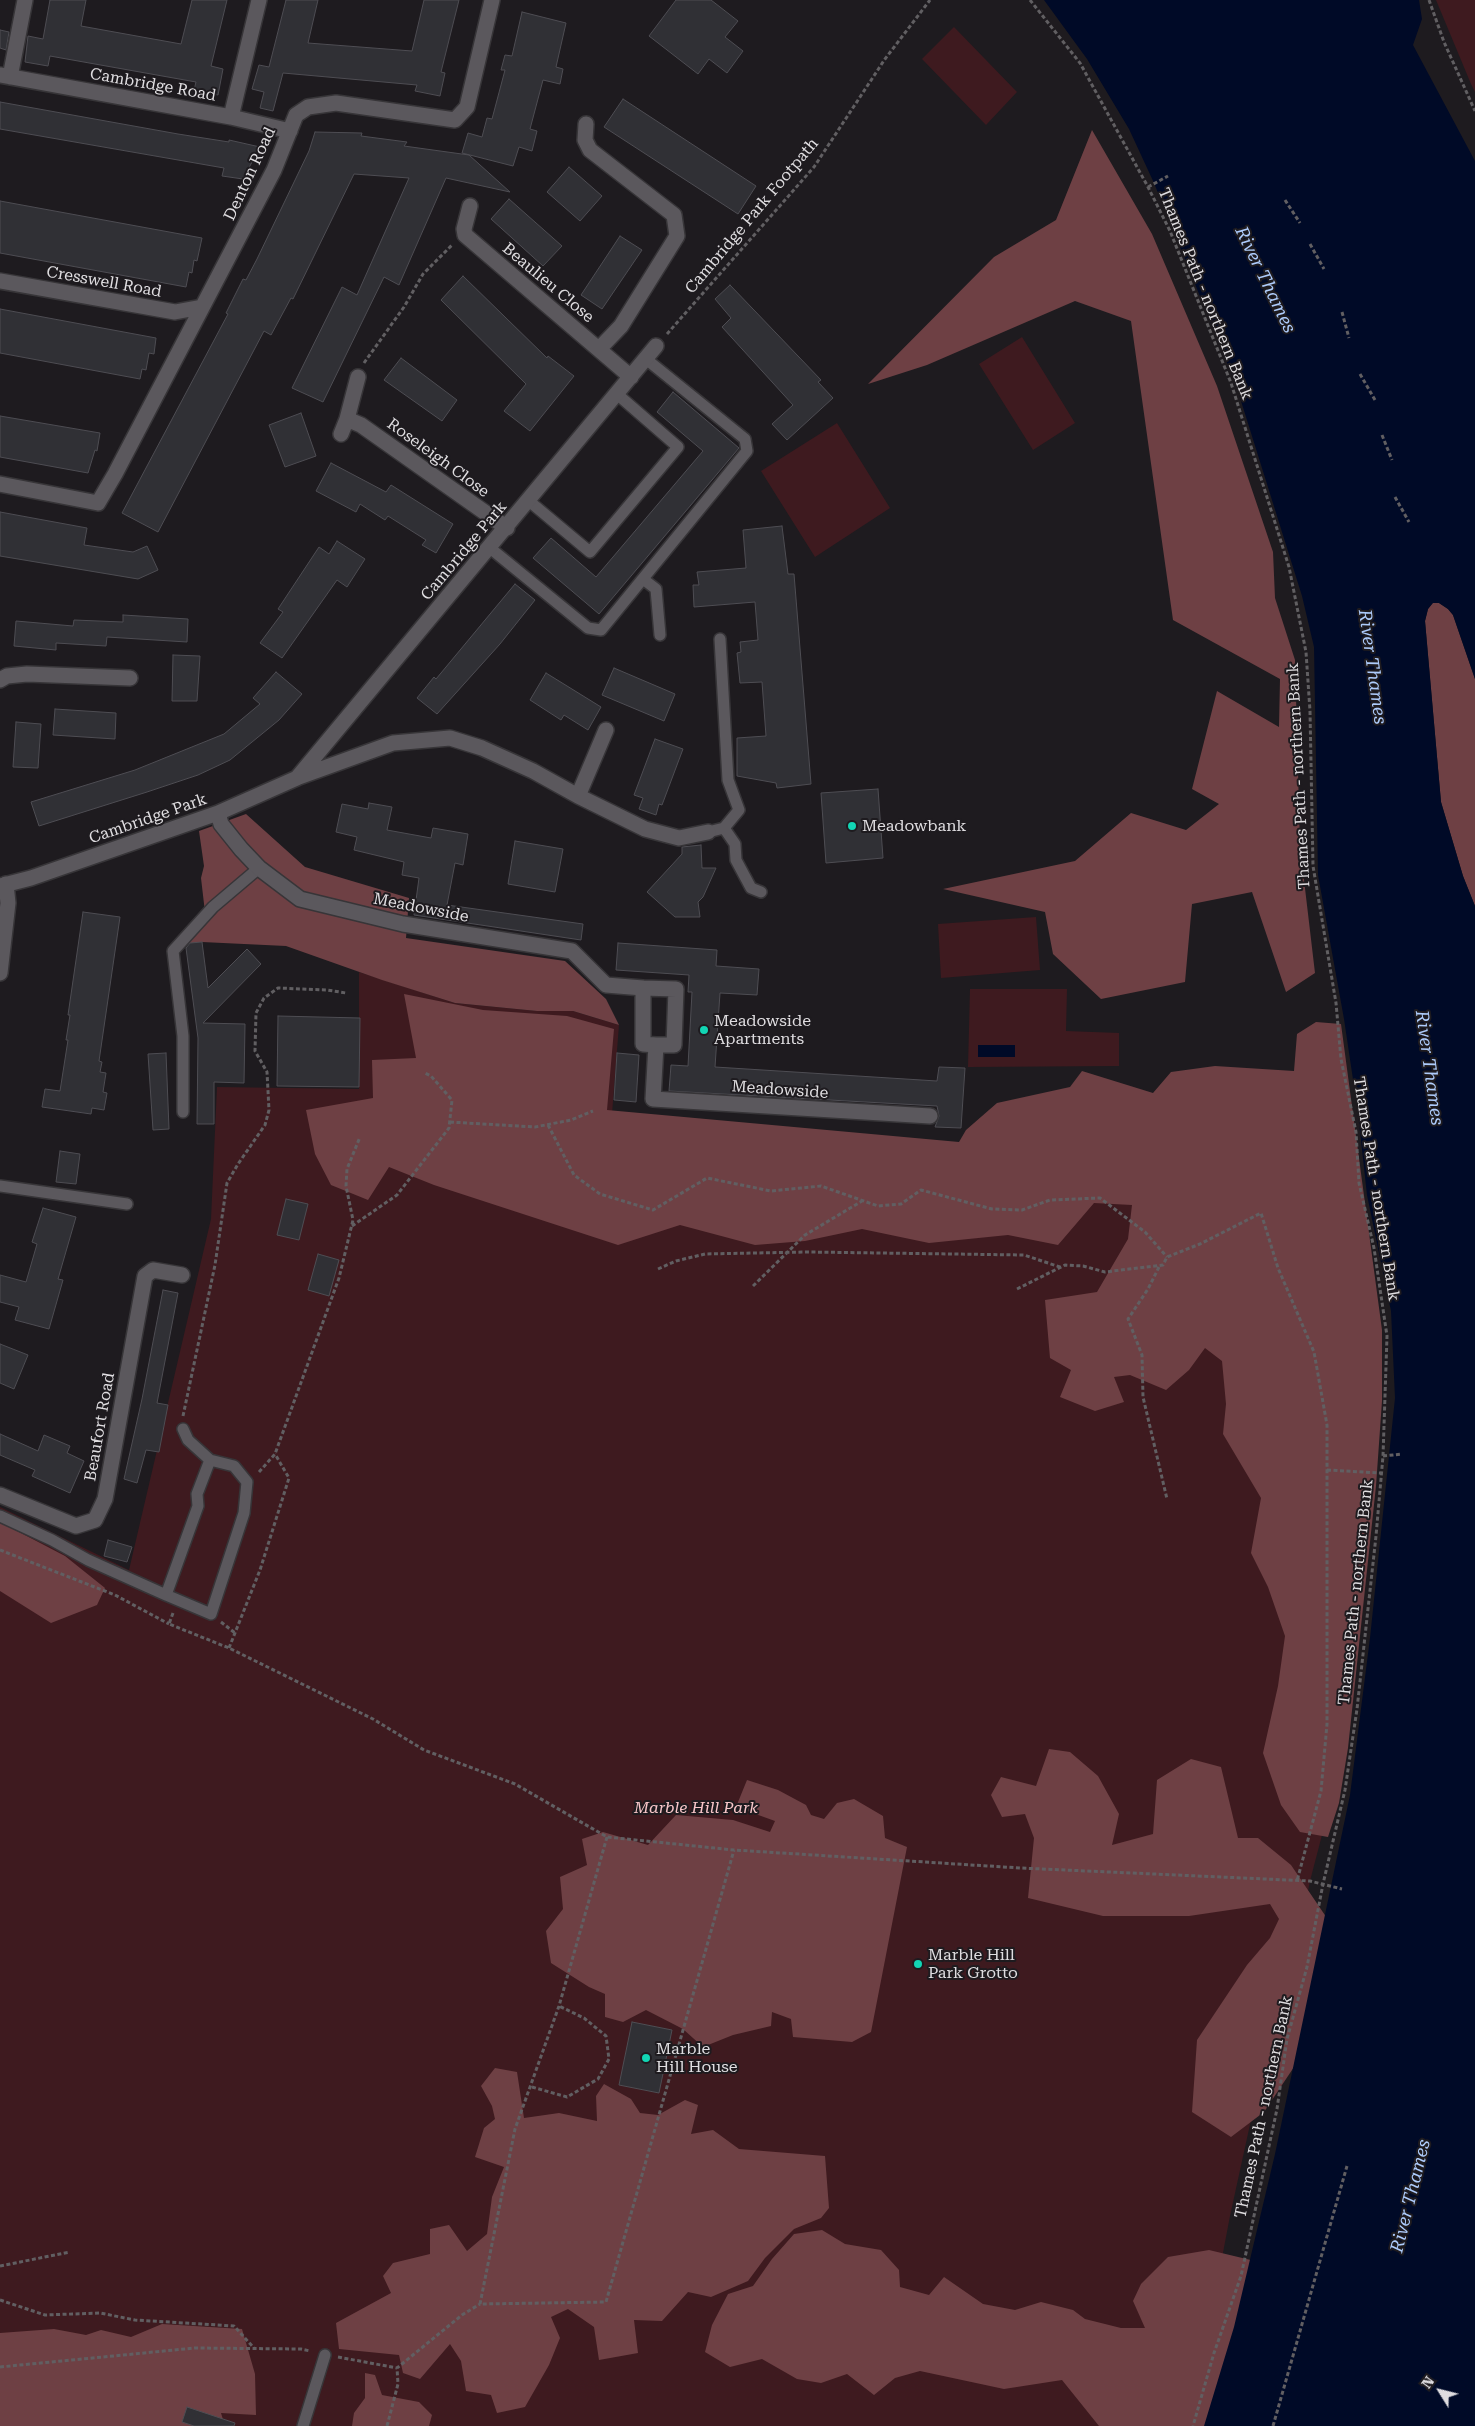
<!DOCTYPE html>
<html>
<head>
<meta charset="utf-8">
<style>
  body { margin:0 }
  #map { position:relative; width:1475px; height:2426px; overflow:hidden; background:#1e1b1f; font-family:"Roboto Serif",serif }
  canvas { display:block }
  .north { position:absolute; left:1415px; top:2366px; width:50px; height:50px; -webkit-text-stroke:4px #1e1b1f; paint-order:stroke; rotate:306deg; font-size:14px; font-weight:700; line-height:20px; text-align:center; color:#dfdde0 }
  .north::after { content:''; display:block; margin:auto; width:18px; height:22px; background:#dfdde0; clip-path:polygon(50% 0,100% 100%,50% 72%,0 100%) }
</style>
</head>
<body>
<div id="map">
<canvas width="1475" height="2426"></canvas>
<div class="north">N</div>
</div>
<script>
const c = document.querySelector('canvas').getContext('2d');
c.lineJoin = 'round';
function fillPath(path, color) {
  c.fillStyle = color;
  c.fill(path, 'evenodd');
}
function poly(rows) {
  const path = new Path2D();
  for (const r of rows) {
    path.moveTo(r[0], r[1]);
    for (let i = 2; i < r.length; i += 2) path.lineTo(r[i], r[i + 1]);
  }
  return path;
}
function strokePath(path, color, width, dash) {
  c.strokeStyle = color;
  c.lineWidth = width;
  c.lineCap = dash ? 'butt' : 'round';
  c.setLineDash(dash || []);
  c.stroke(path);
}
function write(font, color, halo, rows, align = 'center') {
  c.font = font + ' "Roboto Serif",serif';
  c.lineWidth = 4;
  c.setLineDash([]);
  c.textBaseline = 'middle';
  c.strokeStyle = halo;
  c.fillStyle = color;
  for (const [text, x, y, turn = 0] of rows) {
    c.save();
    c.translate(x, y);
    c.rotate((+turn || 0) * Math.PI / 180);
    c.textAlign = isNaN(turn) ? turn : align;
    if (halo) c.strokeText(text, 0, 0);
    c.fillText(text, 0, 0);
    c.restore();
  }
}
const green = poly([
  [1436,0,1475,0,1475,92,1471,84],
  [954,27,1017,92,986,125,922,59],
  [1022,337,1075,423,1033,450,979,364],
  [837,423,890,508,815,557,761,471],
  [1036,917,1040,970,941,978,938,924],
  [359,972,455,1003,537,1011,573,1011,619,1025,612,1114,662,1125,1192,1160,1328,1812,1310,1881,1292,1971,1256,2097,1230,2216,1190,2426,0,2426,0,1507,129,1570,211,1219,217,1087,359,1089],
  [970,989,1067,989,1066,1031,1119,1033,1119,1066,968,1067]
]);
const forest = poly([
  [1092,130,1152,234,1217,386,1273,552,1275,598,1295,660,1300,846,1315,973,1286,992,1252,892,1192,904,1185,982,1101,999,1053,954,1045,912,943,889,1075,861,1131,813,1186,830,1219,804,1192,789,1217,691,1279,727,1280,679,1173,620,1131,321,1075,301,927,365,868,384,994,257,1056,220],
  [1433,602,1439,603,1448,609,1453,615,1475,679,1475,906,1463,876,1441,802,1425,621,1428,609],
  [246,814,305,867,409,898,406,938,565,961,606,999,619,1025,573,1011,537,1011,455,1003,382,980,286,946,202,942,185,944,206,921,201,878,204,866,199,831],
  [404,994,483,1010,567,1016,614,1029,607,1110,959,1142,966,1130,997,1103,1070,1087,1082,1071,1153,1093,1171,1072,1215,1066,1294,1071,1297,1034,1316,1022,1341,1024,1382,1330,1382,1401,1376,1486,1348,1748,1339,1803,1328,1837,1300,1832,1281,1805,1263,1753,1278,1686,1285,1636,1268,1587,1251,1553,1261,1498,1223,1434,1226,1404,1222,1361,1205,1348,1189,1370,1166,1390,1130,1375,1114,1377,1124,1402,1095,1411,1060,1397,1071,1370,1050,1358,1045,1300,1097,1292,1128,1239,1132,1205,1094,1203,1058,1245,1008,1235,929,1243,862,1229,805,1241,755,1245,680,1225,618,1245,434,1185,389,1167,368,1200,331,1185,315,1154,306,1110,373,1098,372,1060,416,1058],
  [0,1522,65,1556,105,1588,97,1605,51,1623,0,1591],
  [1049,1749,1070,1752,1098,1776,1119,1814,1112,1845,1153,1834,1157,1780,1191,1759,1221,1767,1238,1838,1258,1838,1291,1865,1337,1933,1328,2016,1264,2112,1231,2137,1192,2112,1197,2040,1247,1965,1270,1938,1279,1919,1270,1904,1189,1916,1103,1916,1028,1898,1034,1838,1025,1814,1002,1817,991,1795,1001,1777,1036,1786],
  [747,1780,778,1790,806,1805,811,1815,824,1819,837,1803,854,1799,883,1816,885,1838,907,1847,871,2032,852,2042,793,2037,791,2019,772,2012,771,2026,733,2035,703,2047,683,2029,646,2010,623,2022,605,2017,605,1994,589,1987,551,1963,546,1931,563,1909,560,1877,587,1865,582,1839,603,1832,648,1845,676,1815,733,1820,770,1832,775,1821,736,1807],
  [495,2068,517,2072,524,2118,559,2113,597,2121,596,2096,604,2084,631,2099,640,2113,658,2115,685,2100,698,2105,691,2134,713,2130,739,2149,825,2156,829,2208,821,2218,794,2229,765,2258,748,2281,711,2297,688,2292,662,2321,634,2320,638,2353,599,2360,594,2327,568,2309,551,2317,560,2338,549,2365,525,2407,497,2413,491,2395,466,2391,461,2361,450,2344,420,2379,403,2373,399,2355,339,2349,336,2323,391,2293,383,2276,393,2263,430,2254,430,2229,449,2225,467,2251,487,2234,492,2197,504,2167,475,2157,484,2128,495,2119,492,2106,481,2086],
  [822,2230,845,2244,881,2250,899,2270,900,2287,929,2295,944,2277,983,2304,1015,2310,1041,2302,1073,2310,1085,2319,1121,2328,1145,2328,1133,2301,1141,2284,1168,2257,1209,2250,1259,2262,1220,2426,1099,2426,1062,2380,1004,2389,920,2371,895,2378,874,2395,847,2374,821,2383,797,2379,762,2359,730,2367,705,2352,712,2325,728,2294,753,2286,772,2259,794,2234],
  [162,2324,242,2329,255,2374,256,2415,221,2413,225,2426,0,2426,0,2333,54,2329,86,2335,101,2330,131,2337],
  [365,2373,375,2375,382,2395,419,2402,432,2415,429,2426,352,2426,354,2413,365,2398]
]);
const water = poly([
  [1044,0,1419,0,1422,19,1413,45,1475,161,1475,679,1453,615,1448,609,1439,603,1433,603,1428,609,1425,621,1441,802,1463,876,1475,906,1475,2426,1204,2426,1234,2327,1275,2154,1350,1795,1370,1638,1395,1398,1391,1311,1367,1195,1358,1113,1344,1019,1318,875,1314,647,1302,596,1236,385,1154,183,1129,129,1087,59],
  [978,1045,1015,1045,1015,1057,978,1057]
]);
const building = poly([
  [50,0,86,0,81,26,181,44,192,0,227,0,211,66,223,69,218,95,194,90,196,82,50,56,48,66,25,62,28,36,43,39,50,0],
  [286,0,318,0,308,43,412,51,424,0,459,0,441,72,445,73,440,96,415,91,417,85,283,73,273,111,260,108,264,92,252,89,259,65,269,67,286,0],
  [676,0,711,0,738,21,725,37,743,51,727,73,709,59,698,74,649,36,676,0],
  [522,12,566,23,556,67,563,69,560,84,543,80,530,129,537,131,532,151,519,147,513,166,462,153,468,133,482,137,487,118,492,119,505,70,501,70,505,55,512,56,522,12],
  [0,30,9,32,6,50,0,48,0,30],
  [623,99,756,186,738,214,604,127,623,99],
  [0,102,178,134,229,142,229,140,260,147,243,179,222,176,224,168,0,129,0,102],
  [315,132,362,133,361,136,407,142,404,146,469,155,510,192,446,178,399,285,384,277,323,402,292,388,342,287,357,295,409,178,354,174,293,299,291,298,271,335,264,331,158,532,122,513,228,314,226,313,243,279,246,280,257,259,309,151,315,132],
  [569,167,602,196,580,221,547,192,569,167],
  [509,199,562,246,543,266,491,219,509,199],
  [0,201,202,238,197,261,194,260,192,273,189,272,186,287,0,253,0,201],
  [620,236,642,250,602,309,581,295,620,236],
  [463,276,547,358,548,356,574,376,530,431,504,411,526,384,441,300,463,276],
  [730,285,821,380,818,382,833,398,787,440,772,424,793,405,722,327,731,318,715,299,730,285],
  [0,309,156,338,154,354,149,353,146,370,142,369,140,379,0,353,0,309],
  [401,358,457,400,442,421,384,380,401,358],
  [673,392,739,448,599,614,533,558,551,538,596,577,703,451,657,412,673,392],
  [301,413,316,456,285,467,269,425,301,413],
  [0,416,100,433,97,451,95,450,88,473,0,457,0,416],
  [331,463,386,492,391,485,453,524,436,553,422,545,426,540,388,516,385,520,360,504,356,512,316,491,331,463],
  [0,512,87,528,84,545,133,552,147,546,158,570,138,579,0,556,0,512],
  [782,526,788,574,794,574,811,784,777,788,776,783,737,776,737,738,766,736,762,682,740,683,737,653,741,652,740,642,758,640,755,602,694,607,693,585,699,585,697,572,746,568,743,530,782,526],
  [337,541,365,559,347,587,337,580,282,658,260,643,283,612,278,609,319,547,329,554,337,541],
  [515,584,535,600,500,644,437,714,417,698,434,677,436,679,515,584],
  [123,615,188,619,187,642,107,637,106,646,56,643,56,650,14,646,16,621,73,626,74,620,123,622,123,615],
  [173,655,200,656,197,701,172,701,173,655],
  [614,668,675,694,664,721,602,695,614,668],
  [276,672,302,694,279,720,230,760,198,775,147,792,39,826,31,802,135,770,224,734,260,704,253,698,276,672],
  [546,673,601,707,588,730,564,715,561,720,530,700,546,673],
  [55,709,116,713,115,739,53,735,55,709],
  [16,722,41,724,38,768,13,767,16,722],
  [655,739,683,749,662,805,659,804,656,815,639,809,643,798,634,795,655,739],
  [878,789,883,858,826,863,821,793,878,789],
  [369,803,392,807,387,830,431,838,433,828,468,834,463,865,455,863,447,905,583,924,581,940,414,915,419,878,402,875,404,862,354,850,357,837,336,832,342,804,368,809,369,803],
  [515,841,563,849,555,892,508,884,515,841],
  [701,845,702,868,716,868,703,897,698,902,700,917,675,917,647,892,682,854,682,847,701,845],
  [83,912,120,917,99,1061,102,1062,100,1072,106,1073,103,1092,107,1093,104,1110,92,1108,91,1114,42,1107,45,1089,60,1091,68,1040,66,1040,70,1015,68,1015,83,912],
  [202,942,208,988,247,949,261,964,203,1023,245,1024,244,1083,214,1082,214,1124,197,1124,198,1038,186,948,190,943,202,942],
  [618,943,717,950,716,966,759,969,757,995,720,993,715,1067,937,1081,939,1067,965,1068,961,1128,935,1127,939,1116,937,1106,669,1091,671,1065,688,1066,692,992,688,992,689,975,616,970,618,943],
  [278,1016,360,1018,359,1087,277,1086,278,1016],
  [166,1053,169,1129,153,1130,148,1054,166,1053],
  [617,1053,639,1055,636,1102,614,1100,617,1053],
  [60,1151,80,1154,76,1184,56,1182,60,1151],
  [286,1199,308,1204,299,1240,277,1235,286,1199],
  [43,1208,76,1217,58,1279,63,1280,49,1329,15,1320,19,1307,0,1302,0,1275,26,1282,37,1244,32,1242,43,1208],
  [318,1254,339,1260,329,1296,308,1290,318,1254],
  [163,1290,178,1293,157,1403,168,1405,159,1452,146,1450,137,1483,124,1479,142,1399,163,1290],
  [0,1344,28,1355,14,1389,0,1383,0,1344],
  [0,1434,38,1451,44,1435,70,1446,67,1453,84,1461,70,1493,32,1476,35,1470,0,1455,0,1434],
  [108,1540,132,1547,127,1562,104,1556,108,1540],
  [632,2022,672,2030,659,2093,619,2085,632,2022],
  [187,2407,235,2423,234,2426,194,2426,182,2422,187,2407]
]);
const path = poly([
  [1030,0,1080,63,1148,187,1170,231,1231,383,1289,567,1306,652,1310,711,1313,866,1336,1003,1341,1059,1356,1132,1359,1183,1374,1248,1387,1336,1383,1456,1376,1536,1357,1709,1345,1790,1323,1884,1307,1967,1287,2039,1277,2109,1241,2276,1214,2353,1193,2426],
  [1429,0,1444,42,1475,111],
  [1148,187,1168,176],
  [1285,200,1300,223],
  [1310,244,1324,269],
  [1342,312,1349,338],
  [667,334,814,167,885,59,930,0],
  [364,363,404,307,423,274,452,245],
  [1360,374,1375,400],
  [1382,435,1392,460],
  [1395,497,1409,522],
  [450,1122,535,1127,571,1120,593,1111],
  [548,1125,574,1175,600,1194,653,1210,707,1178,771,1191,821,1186,878,1206,901,1204,921,1190,992,1209,1022,1210,1050,1200,1100,1198,1145,1232,1167,1257],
  [352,1226,397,1195,449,1128,452,1100,431,1076,425,1073],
  [1159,1267,1148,1289,1128,1319,1142,1355,1143,1397,1167,1499],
  [658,1269,676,1261,705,1254,808,1252,1024,1255,1060,1267],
  [753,1286,805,1235,862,1201],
  [1017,1289,1065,1265,1083,1266,1105,1272,1163,1265,1167,1257,1200,1244,1261,1213,1278,1268,1314,1352,1327,1425,1327,1724,1321,1791,1297,1881],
  [183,1416,215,1265,227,1183,238,1164,265,1125,269,1110,267,1072,255,1051,256,1013,264,998,278,988,327,990,346,993],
  [1383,1456,1402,1454],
  [1327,1470,1381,1473],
  [259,1472,275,1454,339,1278,353,1220,346,1186,347,1169,360,1137],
  [0,1550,115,1595,169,1624],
  [173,1613,169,1624,229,1648,373,1719,424,1750,515,1784,607,1837,734,1850,1020,1868,1310,1881,1342,1889],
  [221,1622,235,1633],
  [229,1648,260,1570,289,1478,275,1454],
  [607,1837,559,2006,515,2129,480,2304,606,2302,734,1850],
  [532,2087,567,2097,598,2079,609,2059,606,2036,584,2018,559,2006],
  [0,2266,70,2252],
  [0,2300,45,2315,100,2313,135,2320,234,2326,254,2348],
  [338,2357,397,2368],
  [0,2367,195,2348,301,2349,310,2351],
  [387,2426,398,2384,397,2368,462,2315,480,2304],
  [1273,2426,1347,2166]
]);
const lane = poly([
  [529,501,590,552,678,447,617,394],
  [490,548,588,628,601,630,747,451,745,439,646,359],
  [643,579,656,589,660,635],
  [724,828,735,844,736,860,751,888,761,892],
  [708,832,724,828,739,810,728,780,720,639],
  [183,1112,183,1036,173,951,213,907,259,868],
  [0,1186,127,1204],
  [183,1429,188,1440,210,1460],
  [210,1460,234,1466,247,1482,244,1513,211,1614,166,1595,198,1506,197,1494,210,1460],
  [0,1516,52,1540,88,1560,166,1595],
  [303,2426,325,2355]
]);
const street = poly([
  [0,75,231,117,290,131],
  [10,77,25,0],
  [231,117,259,0],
  [586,124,585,140,590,150,674,215,677,236,621,326,599,349],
  [470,206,464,229,465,235,631,377],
  [0,281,175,312,202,307],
  [358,377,347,419,361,425,507,528],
  [341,434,347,419],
  [0,484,98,503,115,474,274,170,296,115,308,107,336,103,455,120,467,107,492,0],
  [0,680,7,676,27,674,130,678],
  [299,777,393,743,450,738,482,748,533,771,578,796,645,829,679,838,708,832],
  [578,796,606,730],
  [218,813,221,824,241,849,259,868,300,899,403,924,572,951,606,985,643,988,643,1044,656,1045,653,1099,930,1116],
  [0,886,31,878,218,813,297,778,656,346],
  [0,973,8,903,6,884],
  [643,988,676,989,674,1045,656,1045],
  [0,1495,76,1526,95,1520,105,1499,145,1276,153,1270,182,1275]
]);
const markers = [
  [852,826,5,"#12d5b4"],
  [704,1030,5,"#12d5b4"],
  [918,1964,5,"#12d5b4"],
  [646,2058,5,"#12d5b4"]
];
const streetNames = [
  ["Cambridge Road",153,85,10],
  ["Denton Road",250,174,-65],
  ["Cambridge Park Footpath",752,216,-50],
  ["Cresswell Road",104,282,10],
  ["Beaulieu Close",548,283,40],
  ["Thames Path - northern Bank",1205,294,68],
  ["Roseleigh Close",438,458,36],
  ["Cambridge Park",464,551,-50],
  ["Thames Path - northern Bank",1299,776,-93],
  ["Cambridge Park",148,819,-19],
  ["Meadowside",421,908,11],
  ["Meadowside",780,1090,4],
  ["Thames Path - northern Bank",1376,1189,81],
  ["Beaufort Road",100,1427,-80],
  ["Thames Path - northern Bank",1356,1592,-84],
  ["Thames Path - northern Bank",1264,2107,-78]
];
const poiNames = [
  ["Meadowbank",862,826],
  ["Meadowside",714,1021],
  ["Apartments",714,1039],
  ["Marble Hill",928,1955],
  ["Park Grotto",928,1973],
  ["Marble",656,2049],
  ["Hill House",656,2067]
];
const parkNames = [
  ["Marble Hill Park",696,1808]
];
const waterNames = [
  ["River Thames",1265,280,64],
  ["River Thames",1372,667,82],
  ["River Thames",1429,1068,82],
  ["River Thames",1411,2196,-76]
];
fillPath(green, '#3e1a1f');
fillPath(forest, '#6e4044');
fillPath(water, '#000a27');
fillPath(building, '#303035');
strokePath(building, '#4e4d53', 1);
strokePath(lane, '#373538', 14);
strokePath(street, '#373538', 18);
strokePath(path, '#615f62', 3, [4, 2.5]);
strokePath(lane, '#5b585d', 11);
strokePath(street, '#5b585d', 15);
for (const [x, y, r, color] of markers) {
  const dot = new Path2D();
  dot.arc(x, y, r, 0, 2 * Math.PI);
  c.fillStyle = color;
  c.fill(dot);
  strokePath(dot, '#1e1b1f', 2);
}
write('16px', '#dfdde0', '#1e1b1f', streetNames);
write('16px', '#dfdde0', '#1e1b1f', poiNames, 'left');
write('italic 16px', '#f8c6c9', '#1e1b1f', parkNames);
write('italic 18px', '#aeccfc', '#1e1b1f', waterNames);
</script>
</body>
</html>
